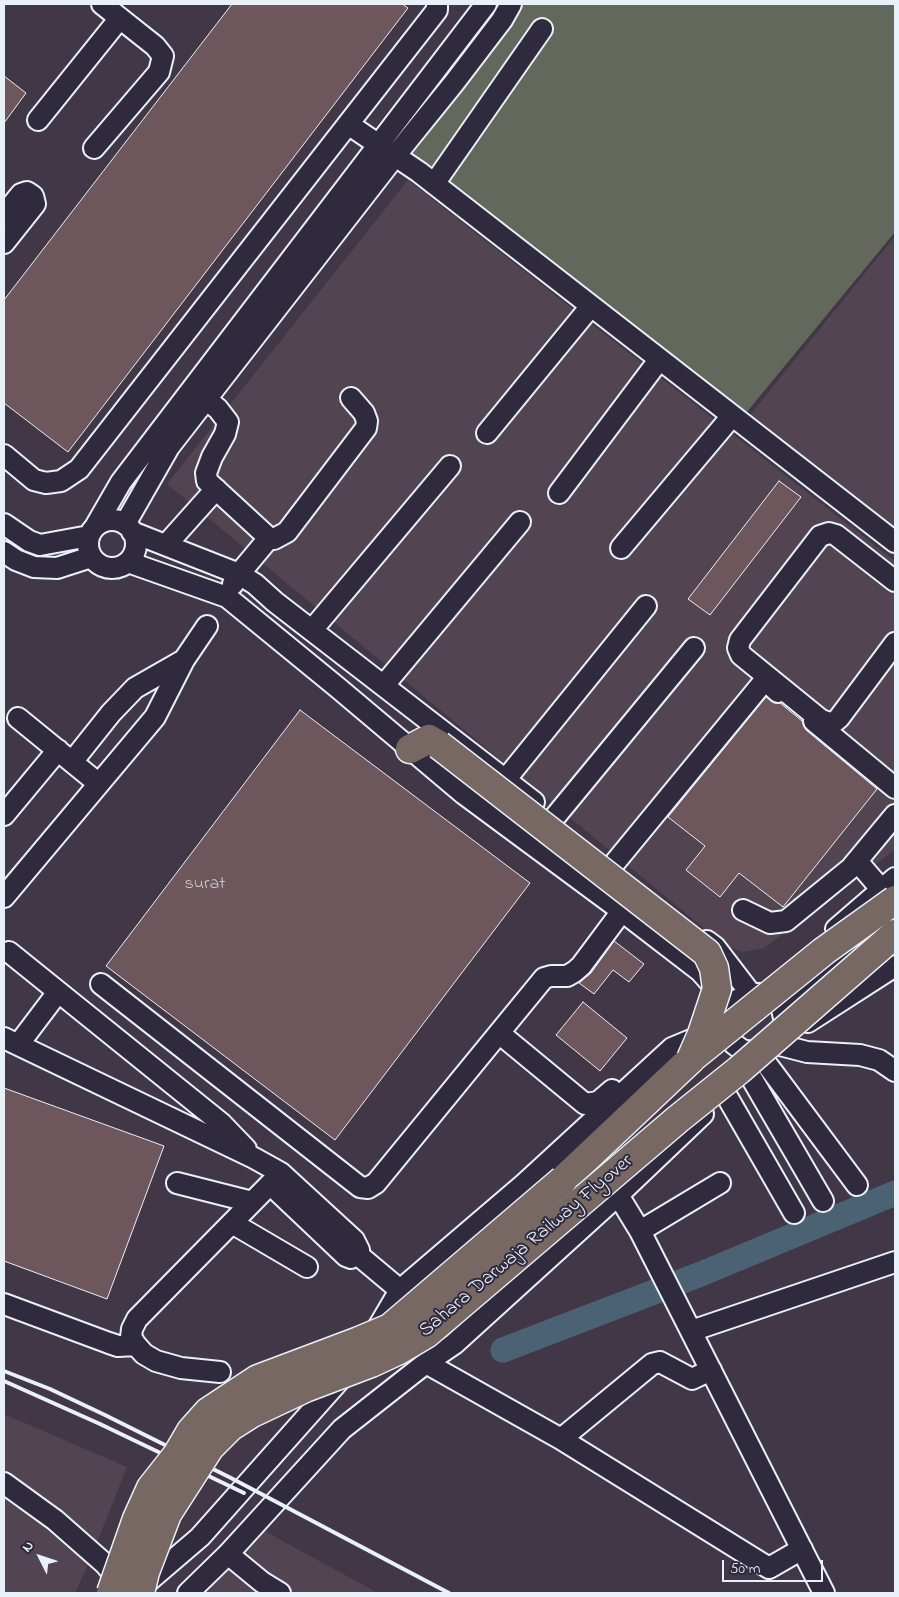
<!DOCTYPE html>
<html>
<head>
<meta charset="utf-8">
<style>
  body { margin:0 }
  #map { position:relative; width:899px; height:1597px; overflow:hidden; background:#423746; font-family:"Indie Flower",sans-serif }
  canvas { display:block }
  .frame { position:absolute; inset:0; border:5px solid #e8f1f8; pointer-events:none }
  .north { position:absolute; left:15px; top:1532px; width:50px; height:50px; -webkit-text-stroke:4px #2f2a3d; paint-order:stroke; rotate:311deg; font-size:14px; font-weight:700; line-height:20px; text-align:center; color:#e8f1f8 }
  .north::after { content:''; display:block; margin:auto; width:18px; height:22px; background:#e8f1f8; clip-path:polygon(50% 0,100% 100%,50% 72%,0 100%) }
  .scale { position:absolute; left:722px; top:1560px; width:101px; height:22px; box-sizing:border-box; border:2px solid #e8f1f8; border-top:0; padding-left:6px; font-size:15px; line-height:18px; white-space:nowrap; color:#e8f1f8; -webkit-text-stroke:4px #2f2a3d; paint-order:stroke }
</style>
</head>
<body>
<div id="map">
<canvas width="899" height="1597"></canvas>
<div class="frame"></div>
<div class="north">N</div>
<div class="scale">50 m</div>
</div>
<script>
const c = document.querySelector('canvas').getContext('2d');
c.lineJoin = 'round';
function fillPath(path, color) {
  c.fillStyle = color;
  c.fill(path, 'evenodd');
}
function poly(rows) {
  const path = new Path2D();
  for (const r of rows) {
    if (r.length === 3) {
      path.moveTo(r[0] + r[2], r[1]);
      path.arc(r[0], r[1], r[2], 0, 2 * Math.PI);
      continue;
    }
    path.moveTo(r[0], r[1]);
    for (let i = 2; i < r.length; i += 2) path.lineTo(r[i], r[i + 1]);
  }
  return path;
}
function strokePath(path, color, width, dash) {
  c.strokeStyle = color;
  c.lineWidth = width;
  c.lineCap = dash ? 'butt' : 'round';
  c.setLineDash(dash || []);
  c.stroke(path);
}
function write(font, color, halo, rows, align = 'center') {
  c.font = font + ' "Indie Flower",sans-serif';
  c.lineWidth = 4;
  c.setLineDash([]);
  c.textBaseline = 'middle';
  c.strokeStyle = halo;
  c.fillStyle = color;
  for (const [text, x, y, turn = 0] of rows) {
    c.save();
    c.translate(x, y);
    c.rotate((+turn || 0) * Math.PI / 180);
    c.textAlign = isNaN(turn) ? turn : align;
    if (halo) c.strokeText(text, 0, 0);
    c.fillText(text, 0, 0);
    c.restore();
  }
}
const built = poly([
  [408,180,895,561,895,850,764,948,743,952,724,945,167,484],
  [895,236,895,530,750,415],
  [4,1414,127,1467,90,1560,75,1593,4,1593],
  [257,1527,378,1593,192,1593]
]);
const green = poly([
  [518,4,895,4,895,232,746,413,405,151]
]);
const river = poly([
  [503,1350,701,1274,895,1193]
]);
const building = poly([
  [232,4,402,4,408,8,68,452,4,403,4,300,232,4],
  [4,76,26,93,4,123,4,76],
  [779,481,801,497,710,615,688,599,779,481],
  [766,697,775,703,780,703,802,721,806,730,877,789,783,907,739,873,720,897,686,870,705,846,668,817,766,697],
  [300,710,530,883,335,1140,106,966,300,710],
  [614,941,644,964,629,982,613,970,594,994,579,983,591,973,614,941],
  [583,1002,627,1038,600,1071,556,1035,583,1002],
  [4,1088,164,1146,107,1299,4,1261,4,1088]
]);
const minor = poly([
  [38,120,120,18],
  [348,124,419,172,895,542],
  [94,148,159,72,163,56,155,46,102,4],
  [434,184,542,29],
  [4,215,21,194,27,192,33,196,35,204,4,243],
  [206,399,218,409,228,422,225,434,212,457,206,473,207,481,269,538,274,539,287,532,366,428,367,421,364,413,351,398],
  [487,433,591,306],
  [4,455,34,480,46,483,61,481,79,469,437,10,437,4],
  [559,493,659,360],
  [112,544,24],
  [4,524,29,541,40,545,89,536],
  [125,524,169,447,395,156,454,83,502,20,511,4],
  [95,527,121,482,486,4],
  [132,532,239,574,255,584,275,602,534,802],
  [166,545,216,489],
  [621,548,732,416],
  [4,552,16,560,34,567,57,568,91,557],
  [128,562,227,597,337,687,464,794,622,911,700,971,718,991],
  [895,581,836,535,829,533,820,536,740,640,738,648,741,655,821,720,832,724,839,718,895,643],
  [233,584,239,574,269,538],
  [312,630,450,466],
  [384,685,520,522],
  [18,718,99,784],
  [814,721,895,788],
  [72,762,111,713,135,688,184,660],
  [506,779,646,606],
  [4,815,58,750],
  [554,818,694,648],
  [857,861,881,889],
  [613,865,765,680,778,692],
  [4,897,155,717,184,660,207,626],
  [743,910,770,923,786,921,851,868,895,815],
  [836,929,895,878],
  [707,941,715,947,751,994],
  [9,952,221,1123,246,1149],
  [101,984,360,1187,368,1188,376,1183,544,978,551,976,567,976,574,972,581,966,622,911],
  [782,1009,895,921],
  [808,1022,895,966],
  [499,1033,585,1104,598,1102,612,1090],
  [4,1038,254,1158,281,1173,354,1240,359,1250,357,1254,351,1258,346,1256,270,1184],
  [776,1044,807,1052,860,1055,879,1060,895,1071],
  [18,1045,58,992],
  [762,1052,752,1052,742,1050,734,1044,729,1035,726,1019,731,1007,737,1000,751,994,760,994,769,996,777,1002,782,1009,785,1023,780,1039],
  [760,1055,857,1185],
  [748,1072,823,1201],
  [725,1093,794,1213],
  [177,1183,252,1202],
  [618,1195,640,1231,824,1593],
  [232,1223,307,1267],
  [640,1231,720,1183],
  [357,1254,400,1290],
  [4,1304,109,1343,118,1346,136,1345],
  [691,1331,895,1262],
  [373,1336,400,1290,524,1184,672,1048,708,1033],
  [426,1363,561,1439,652,1364,660,1362,692,1379,711,1370],
  [220,1372,181,1368,156,1361,144,1354,136,1345,131,1337,132,1329,137,1319,280,1174],
  [561,1439,769,1568,802,1549],
  [4,1483,55,1520,105,1564,123,1586],
  [228,1554,262,1582,280,1593],
  [138,1590,200,1537,344,1375],
  [188,1593,228,1554,342,1429,426,1363,454,1344,618,1195,703,1114]
]);
const highway = poly([
  [410,749,429,739,439,745],
  [563,1180,691,1059]
]);
const rail = poly([
  [4,1371,50,1389,105,1415,231,1478,449,1593],
  [4,1381,100,1424,244,1493]
]);
const highwayBridge = poly([
  [439,745,707,953,714,968,717,989,702,1034,691,1059],
  [694,1056,824,951,895,900],
  [111,1593,137,1519,151,1488,177,1455,191,1431,208,1412,258,1379,359,1341,390,1328,563,1180],
  [140,1593,145,1572,167,1514,210,1447,230,1427,252,1413,305,1388,371,1363,399,1350,426,1334,678,1119,739,1070,895,934]
]);
const numberNames = [
  ["surat",205,885]
];
const streetNames = [
  ["Sahara Darwaja Railway Flyover",527,1247,-40]
];
fillPath(built, '#524450');
fillPath(green, '#62695c');
strokePath(river, '#4b6275', 25);
fillPath(building, '#6d565c');
strokePath(building, '#e8f1f8', 1);
strokePath(minor, '#e8f1f8', 24);
strokePath(highway, '#e8f1f8', 31);
strokePath(minor, '#2f2a3d', 20);
strokePath(highway, '#776864', 28);
strokePath(rail, '#e8f1f8', 4);
strokePath(highwayBridge, '#e8f1f8', 31, []);
strokePath(highwayBridge, '#776864', 28);
write('18px', '#c9cad1', null, numberNames);
write('20px', '#e8f1f8', '#2f2a3d', streetNames);
</script>
</body>
</html>
